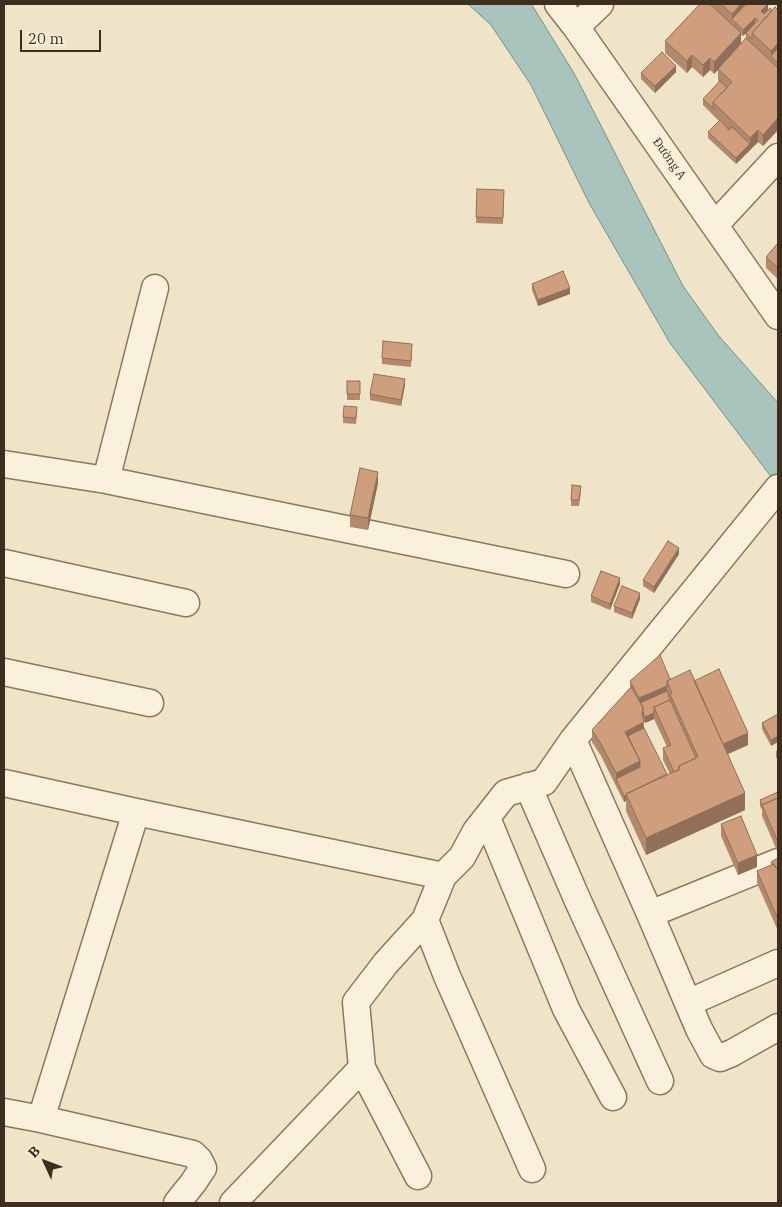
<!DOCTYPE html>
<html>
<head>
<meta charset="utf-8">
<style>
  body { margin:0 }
  #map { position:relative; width:782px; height:1207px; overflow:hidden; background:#f0e4c8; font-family:"IBM Plex Serif",serif }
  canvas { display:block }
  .frame { position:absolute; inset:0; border:5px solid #3d2e20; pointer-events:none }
  .north { position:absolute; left:20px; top:1137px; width:50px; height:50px; -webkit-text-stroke:4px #f7eed8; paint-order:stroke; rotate:313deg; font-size:14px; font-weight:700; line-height:20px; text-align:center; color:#3d2e20 }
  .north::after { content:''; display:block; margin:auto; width:18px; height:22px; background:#3d2e20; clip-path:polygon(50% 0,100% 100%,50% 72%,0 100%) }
  .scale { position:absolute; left:20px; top:30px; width:81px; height:22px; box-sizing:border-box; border:2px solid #3d2e20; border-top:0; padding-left:6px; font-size:15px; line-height:18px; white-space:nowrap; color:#3d2e20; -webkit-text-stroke:4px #f7eed8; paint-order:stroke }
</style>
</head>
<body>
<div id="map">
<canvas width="782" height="1207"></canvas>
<div class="frame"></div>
<div class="north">B</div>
<div class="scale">20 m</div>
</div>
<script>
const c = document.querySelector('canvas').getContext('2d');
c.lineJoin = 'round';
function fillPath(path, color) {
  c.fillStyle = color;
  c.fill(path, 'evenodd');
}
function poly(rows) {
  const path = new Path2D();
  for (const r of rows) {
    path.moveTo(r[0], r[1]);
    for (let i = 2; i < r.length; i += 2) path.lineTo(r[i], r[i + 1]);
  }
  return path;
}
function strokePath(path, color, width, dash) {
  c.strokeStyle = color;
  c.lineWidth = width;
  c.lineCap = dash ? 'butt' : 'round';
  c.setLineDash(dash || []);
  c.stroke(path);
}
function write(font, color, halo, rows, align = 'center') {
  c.font = font + ' "IBM Plex Serif",serif';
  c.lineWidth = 5;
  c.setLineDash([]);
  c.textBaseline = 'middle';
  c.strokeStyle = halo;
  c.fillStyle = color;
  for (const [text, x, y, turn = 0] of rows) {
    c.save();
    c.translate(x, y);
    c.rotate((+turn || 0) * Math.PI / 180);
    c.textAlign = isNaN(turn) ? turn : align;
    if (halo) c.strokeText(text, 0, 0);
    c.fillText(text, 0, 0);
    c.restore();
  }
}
const water = poly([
  [468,4,531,4,532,5,575,75,683,286,718,335,778,403,778,486,670,343,589,203,531,85,491,25,468,4]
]);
const minor = poly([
  [558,4,576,27,778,316],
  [576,27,600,4],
  [715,225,778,157],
  [4,464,106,480,566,574],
  [106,480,155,288],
  [4,563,186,603],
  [4,672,150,703],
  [573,740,650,914,699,1029,713,1055,720,1058,732,1053,778,1027],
  [4,783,136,812,443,876],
  [528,786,578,901,660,1081],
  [487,818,566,1009,613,1097],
  [650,914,778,862],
  [425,920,447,976,532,1169],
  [688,1003,778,963],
  [4,1112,41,1119,193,1154,199,1160,203,1168,193,1183,177,1203],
  [41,1119,136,812],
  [418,1176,362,1068,356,1002,386,963,425,920,443,876,462,857,476,831,506,793,544,782,573,740,778,488],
  [233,1203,362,1068]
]);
const wall = poly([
  [700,4,768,4,768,9,772,11,778,10,778,130,763,146,758,142,736,164,708,138,708,132,719,121,703,105,703,99,719,82,718,81,718,70,714,74,710,70,703,77,692,67,687,73,665,53,665,41],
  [746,34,746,39,741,44,741,35,743,36],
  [676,72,655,93,641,79,641,73],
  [477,189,504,190,503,224,476,223],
  [778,243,778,279,766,268,766,257],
  [532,284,570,294,538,306,532,290],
  [412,350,411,367,382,364,382,358],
  [347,381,360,381,360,400,347,400],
  [405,385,401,406,370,400,370,394],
  [357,413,356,424,343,423,343,417],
  [378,483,368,530,350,527,350,515],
  [581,492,579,506,571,506,571,500],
  [679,554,654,593,643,586,643,580],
  [620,584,610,610,591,602,591,596],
  [640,599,632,619,614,612,614,606],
  [670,679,695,681,748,745,728,754,745,810,646,855,626,811,626,801,624,802,601,756,592,742,592,730,630,688,630,681],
  [654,719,667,747,663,748,663,760,670,774,667,776,644,728,643,720,645,723],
  [778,714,771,746,762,729,762,723],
  [778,750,778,761,776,757,776,751],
  [778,792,778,853,762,816,762,810,760,806,760,800],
  [721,824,757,867,738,875,721,836],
  [778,858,778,931,757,883,757,871,771,865,771,862]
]);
const shadedWall = poly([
  [741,4,752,4,732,19,732,25,732,14],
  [768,4,768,10,761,17,761,11],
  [755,18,755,24,743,36,743,30],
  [741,33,741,45,714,74,714,62],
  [778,43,778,54,771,56,771,62,771,51],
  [692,55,692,67,687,73,687,61],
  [710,58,710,70,703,77,703,65],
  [676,66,676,72,655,93,655,86],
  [778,118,778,130,763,146,763,135],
  [758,130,758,142,736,164,736,158,750,144,750,138],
  [570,288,570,294,538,306,538,300],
  [405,379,405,385,401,406,401,400],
  [378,472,378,483,368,530,368,518],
  [679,548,679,554,654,593,654,587],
  [620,578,620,584,610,610,610,604],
  [640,593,640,599,632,619,632,613],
  [667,686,667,697,643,708,644,734,628,742,625,732,639,704,639,698],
  [654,713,654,719,645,723,645,717],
  [748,733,748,745,721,757,721,745],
  [778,736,778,742,771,746,771,740],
  [640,761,640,773,616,779,616,773],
  [745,793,745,810,646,855,646,838],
  [626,795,626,801,624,802,624,796],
  [757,855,757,867,738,875,738,863]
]);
const building = poly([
  [700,4,710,4,741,33,714,62,710,58,703,65,692,55,687,61,665,41,700,4],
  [721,4,741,4,732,14,721,4],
  [746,4,768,4,761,11,764,14,770,8,772,11,752,33,752,39,746,33,758,20,755,18,743,30,732,19,746,4],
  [775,7,778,10,778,43,771,51,752,33,775,7],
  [746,38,778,68,778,118,763,135,758,130,750,138,713,102,732,82,718,69,746,38],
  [778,48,778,63,771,56,778,48],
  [662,52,676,66,655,86,641,73,662,52],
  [720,81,727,88,713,102,713,108,703,99,720,81],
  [720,120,729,130,732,127,750,144,736,158,708,132,720,120],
  [477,189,504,190,503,218,476,217,477,189],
  [778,243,778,268,766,257,778,243],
  [563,271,570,288,538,300,532,284,563,271],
  [383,341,412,344,411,361,382,358,383,341],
  [374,374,405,379,401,400,370,394,374,374],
  [347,381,360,381,360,394,347,394,347,381],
  [344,406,357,407,356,418,343,417,344,406],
  [360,468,378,472,368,518,350,515,360,468],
  [572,485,581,486,579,500,571,500,572,485],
  [668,541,679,548,654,587,643,580,668,541],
  [601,571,620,578,610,604,591,596,601,571],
  [622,586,640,593,632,613,614,606,622,586],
  [660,655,670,679,667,681,667,686,639,698,630,681,660,655],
  [719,669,748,733,723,744,694,681,719,669],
  [690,670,745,793,646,838,626,794,680,769,679,766,698,757,670,694,672,693,667,681,690,670],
  [631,687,643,707,642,714,644,722,625,732,640,761,616,773,601,744,592,730,631,687],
  [667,691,670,700,654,707,654,713,645,717,643,712,643,707,640,703,667,691],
  [670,700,696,758,679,766,679,770,674,772,663,748,671,745,654,707,670,700],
  [778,714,778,736,771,740,762,723,778,714],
  [644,728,667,774,626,794,627,795,624,796,616,779,640,767,640,761,628,736,644,728],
  [778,792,778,798,762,805,760,800,778,792],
  [778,798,778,842,762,805,778,798],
  [741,816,757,855,738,863,721,824,741,816],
  [778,858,778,867,776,868,774,864,772,864,771,862,778,858],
  [774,864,776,868,778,867,778,919,757,871,774,864]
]);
const streetNames = [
  ["Đường A",669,159,55]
];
fillPath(water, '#a9c4bc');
strokePath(water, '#6f938a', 1);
strokePath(minor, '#8d765c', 29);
strokePath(minor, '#faf1dc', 26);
fillPath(wall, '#b2896c');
fillPath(shadedWall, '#916f58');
fillPath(building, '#cf9f7d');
strokePath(building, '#916f58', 1);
write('12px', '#3d2e20', '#f7eed8', streetNames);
</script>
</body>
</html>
